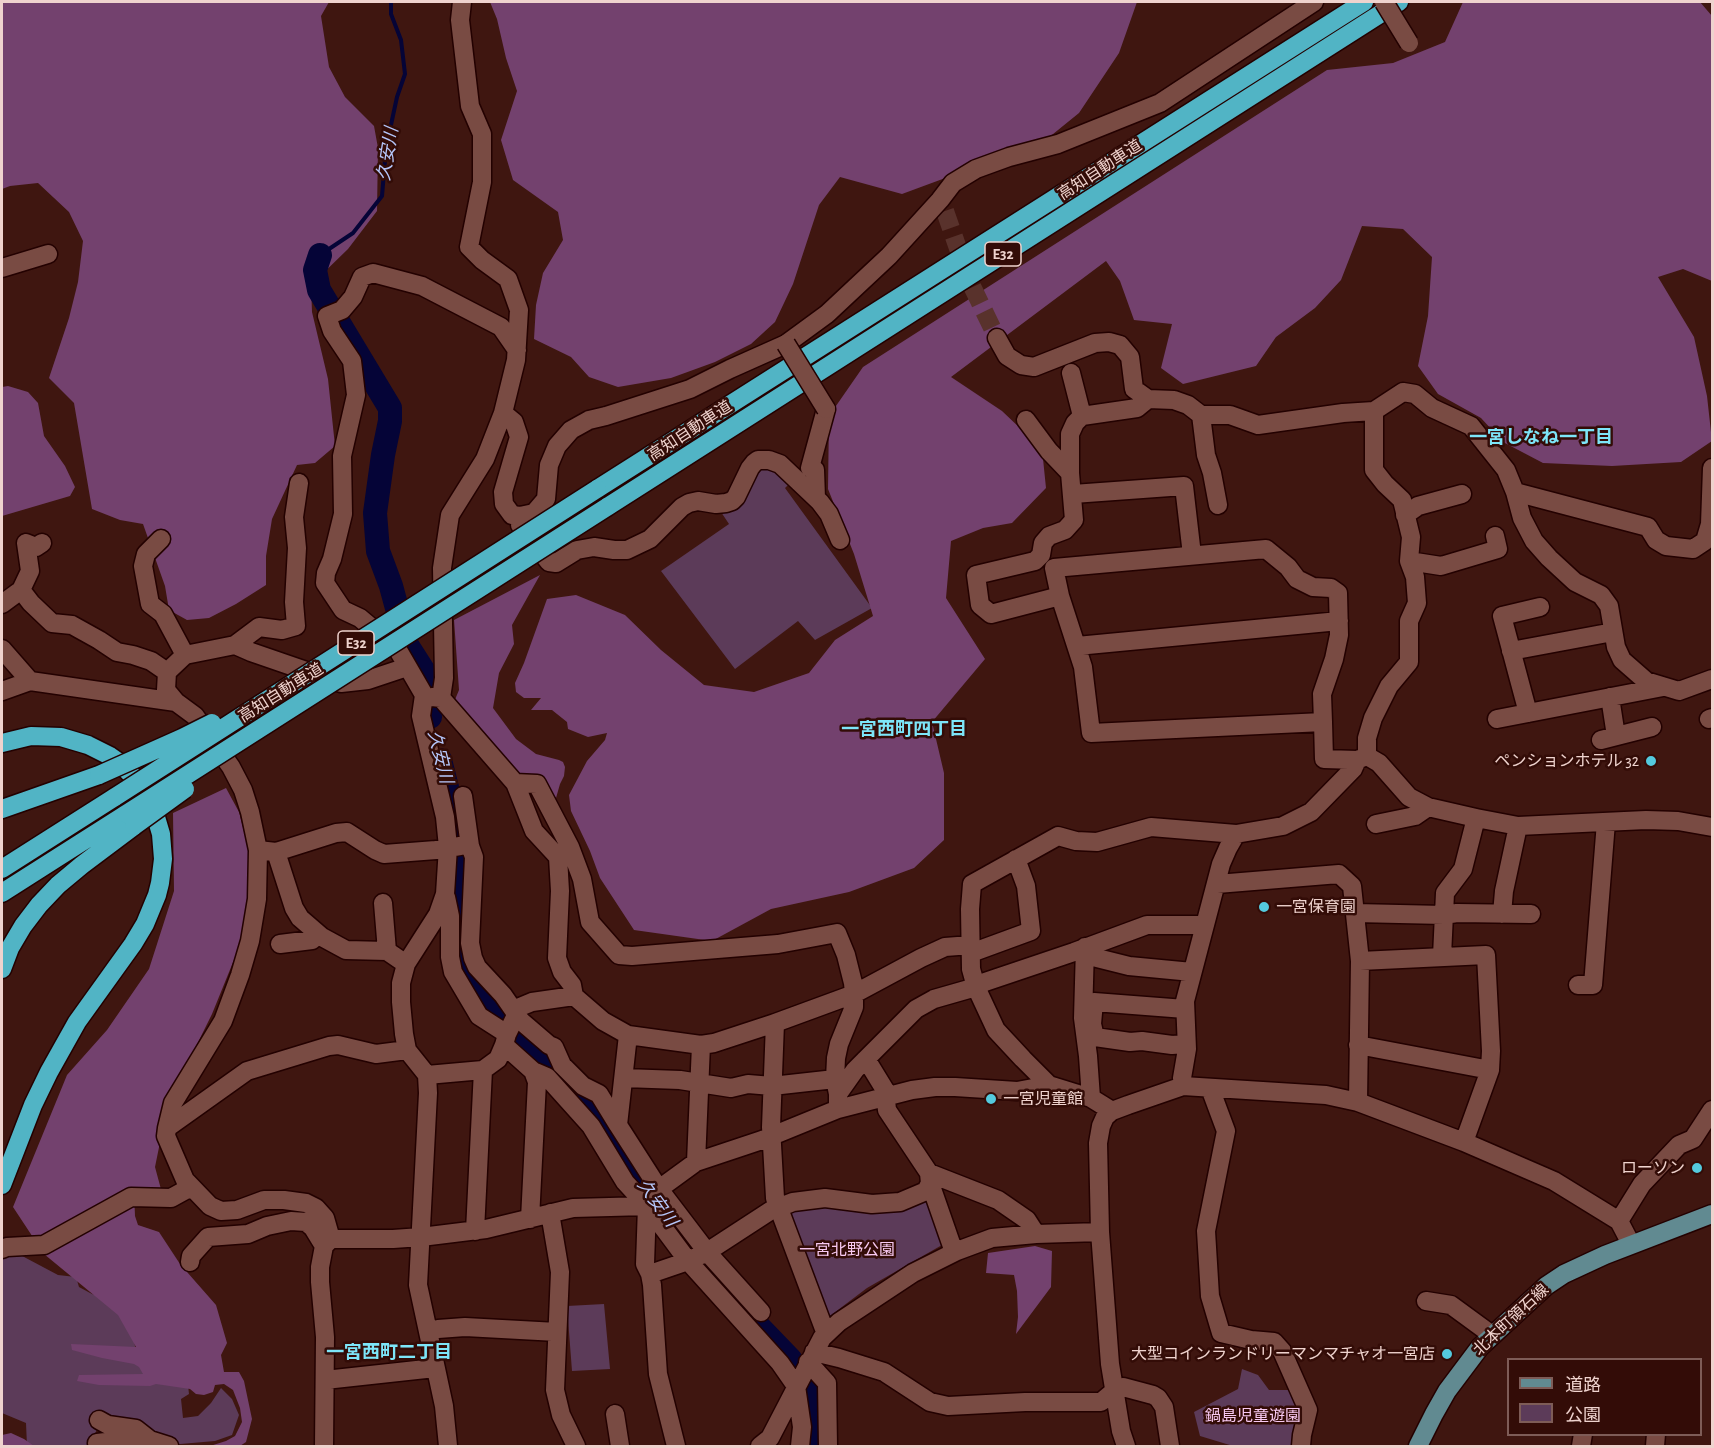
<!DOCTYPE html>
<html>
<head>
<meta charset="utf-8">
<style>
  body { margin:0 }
  #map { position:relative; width:1714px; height:1448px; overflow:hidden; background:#3f1610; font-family:"Alegreya Sans","Noto Sans JP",sans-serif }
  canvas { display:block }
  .frame { position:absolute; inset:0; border:3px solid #efd3ce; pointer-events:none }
  .legend { position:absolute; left:1507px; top:1358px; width:195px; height:78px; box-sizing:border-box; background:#330c07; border:2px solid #7e5c57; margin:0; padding:8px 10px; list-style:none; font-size:18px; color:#efd3ce }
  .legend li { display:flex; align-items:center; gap:12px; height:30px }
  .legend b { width:30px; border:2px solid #7e5c57 }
</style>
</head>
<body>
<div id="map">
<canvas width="1714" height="1448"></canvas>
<div class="frame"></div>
<ul class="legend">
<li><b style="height:8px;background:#618a91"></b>道路</li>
<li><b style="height:16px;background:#5c3b59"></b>公園</li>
</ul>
</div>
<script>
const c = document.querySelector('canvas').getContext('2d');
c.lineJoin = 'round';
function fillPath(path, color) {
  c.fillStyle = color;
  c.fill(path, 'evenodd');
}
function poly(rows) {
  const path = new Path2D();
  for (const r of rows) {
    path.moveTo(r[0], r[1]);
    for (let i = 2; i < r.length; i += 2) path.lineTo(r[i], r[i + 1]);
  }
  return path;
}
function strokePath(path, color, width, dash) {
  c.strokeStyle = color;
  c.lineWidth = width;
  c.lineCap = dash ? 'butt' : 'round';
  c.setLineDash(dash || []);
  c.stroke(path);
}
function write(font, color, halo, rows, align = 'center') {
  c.font = font + ' "Alegreya Sans","Noto Sans JP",sans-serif';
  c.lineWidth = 5;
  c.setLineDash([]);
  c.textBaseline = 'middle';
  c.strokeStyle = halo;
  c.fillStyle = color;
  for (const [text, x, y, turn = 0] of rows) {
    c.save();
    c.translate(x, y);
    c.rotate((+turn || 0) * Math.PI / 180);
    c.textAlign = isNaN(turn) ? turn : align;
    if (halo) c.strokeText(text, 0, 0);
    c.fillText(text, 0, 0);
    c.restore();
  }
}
const green = poly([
  [767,464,790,483,785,488,872,608,815,640,798,621,735,669,661,571,729,524,721,512,757,470],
  [931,1199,944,1239,942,1245,867,1288,830,1316,825,1315,789,1209],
  [9,1249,58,1275,76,1277,79,1287,92,1294,109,1300,132,1329,138,1363,188,1385,189,1394,181,1399,183,1418,198,1416,211,1403,221,1388,232,1399,239,1415,232,1435,215,1441,169,1445,103,1417,89,1446,27,1446,26,1423,2,1413,3,1365,2,1364,2,1257],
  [604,1304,610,1369,572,1371,567,1306],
  [1242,1369,1258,1375,1269,1390,1301,1390,1301,1417,1293,1446,1233,1446,1200,1436,1194,1412,1238,1389]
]);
const forest = poly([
  [2,2,329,2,321,16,329,67,345,97,374,126,378,148,377,211,348,249,311,285,312,312,328,379,335,446,315,463,297,465,272,519,266,556,266,585,236,604,209,618,187,620,169,610,165,586,143,524,120,520,92,509,74,403,49,378,69,318,78,282,83,241,69,212,38,183,10,186,2,189],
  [490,2,1137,2,1119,53,1079,113,1042,143,993,153,948,177,902,194,840,177,819,205,793,284,775,322,751,344,715,362,671,378,618,387,589,377,571,357,534,339,536,305,543,273,563,240,558,212,513,180,501,140,517,91,506,58,497,19],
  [1463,2,1700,2,1712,16,1712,281,1683,269,1658,277,1694,337,1707,396,1712,441,1681,462,1612,466,1543,463,1503,442,1481,418,1438,394,1418,366,1428,316,1432,257,1403,229,1362,226,1341,280,1315,308,1276,337,1256,366,1183,384,1161,368,1172,324,1134,320,1120,281,1106,261,951,377,1002,411,1042,449,1046,488,1012,523,983,528,951,541,946,598,985,659,932,722,944,773,944,840,914,868,849,892,771,909,712,941,634,930,600,878,590,851,571,811,569,795,587,761,605,740,607,733,588,737,568,729,567,722,552,710,531,710,541,698,524,698,516,692,515,683,524,663,547,599,576,595,625,615,661,650,704,685,754,692,809,673,835,640,873,616,854,554,828,489,829,416,863,367,1327,70,1393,63,1445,42],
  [8,386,28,392,38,403,44,436,65,466,75,487,70,496,2,516,2,387],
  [540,575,512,625,514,644,499,673,493,708,516,739,536,754,559,760,563,762,565,767,564,776,560,784,556,798,539,779,516,778,454,702,459,690,454,620],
  [226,788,239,812,249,851,252,896,238,950,212,1014,168,1103,155,1167,162,1193,134,1191,135,1216,138,1225,159,1232,180,1264,216,1305,227,1343,221,1355,224,1372,239,1372,244,1381,252,1419,246,1442,240,1446,210,1446,226,1441,235,1436,242,1422,240,1408,233,1390,224,1384,215,1385,213,1392,204,1395,196,1394,190,1389,156,1384,150,1386,99,1385,77,1381,79,1375,143,1374,139,1367,134,1364,102,1358,72,1350,71,1344,136,1347,118,1315,44,1254,13,1207,67,1075,107,1030,149,969,174,891,173,813],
  [1035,1246,1052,1251,1051,1287,1016,1334,1018,1317,1017,1291,1014,1275,986,1273,988,1253],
  [11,1433,24,1439,34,1446,2,1446,2,1435]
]);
const stream = poly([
  [320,255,353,233,382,196,386,148,397,97,405,74,401,40,391,14,391,2]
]);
const river = poly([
  [320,255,315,270,319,290,390,408,390,421,383,455,375,513,378,551,391,586,407,645,430,681,429,709,430,717],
  [440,760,459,835,461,866,456,942,461,965,470,985,488,1007,544,1057,604,1129,639,1183,664,1212,707,1272],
  [737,1304,790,1359,812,1394,816,1408,814,1446]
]);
const minorTunnel = poly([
  [945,211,969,280,997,338]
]);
const minor = poly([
  [2,268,48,254],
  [997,338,1007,356,1021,365,1034,367,1095,343,1109,342,1120,345,1130,357,1134,389,1148,399,1174,400,1188,405,1201,415,1230,415,1258,425,1343,413,1374,411,1403,392,1415,394,1432,408,1471,426,1506,470,1515,492,1522,518,1534,541,1549,558,1575,582,1601,595,1609,606,1616,647,1622,660,1646,681,1679,691,1712,679],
  [1071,373,1082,416],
  [503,413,514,422,519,437,503,492,504,504,512,515,520,516,534,513,546,499,549,465,557,446,571,430,589,420,606,416,690,389,730,369,786,344,827,314,889,256,940,200,953,183,976,169,1009,157,1058,144,1160,103,1314,2],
  [1201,415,1206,455,1212,473,1218,505],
  [1026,420,1049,451,1070,473],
  [1515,492,1648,527,1656,540,1666,546,1693,549,1705,541,1710,524,1712,468],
  [1073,494,1184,486,1192,555],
  [816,498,815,470,810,468,826,409],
  [1405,515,1418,506,1462,494],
  [520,520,520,525,549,562,556,563,577,550,594,547,614,550,627,550,650,539,682,507,689,503,698,501,716,504,726,503,732,501,736,497,750,468,754,463,758,460,769,460,780,464,820,502,829,514,840,540],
  [161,539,146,554,143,566,150,604,163,614,185,655],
  [1409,561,1441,566,1498,549,1495,536],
  [21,590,31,603,52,623,72,625,99,640,117,652,133,655,151,661,167,672],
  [1060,596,991,614,980,605,976,575,1035,561,1041,555,1043,543,1049,536,1065,530,1074,520,1070,473,1070,434,1075,423,1082,416,1137,408,1148,399],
  [2,604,21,590,30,571,26,543,36,547,42,543],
  [235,645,259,627,282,630,296,626,294,602,297,548,294,517,299,483],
  [1077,646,1339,621],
  [2,649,30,681],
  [1511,651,1613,632],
  [2,691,30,681,176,702],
  [432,697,441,698,515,783,534,831,558,857,560,891,557,958,562,972,572,985,574,996],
  [1610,697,1616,736],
  [441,698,444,678,442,568,450,515,485,459,503,413,516,360,519,310,508,279,482,260,469,247,482,182,482,134,470,106,460,20,462,2],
  [1528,713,1502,616,1540,607],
  [1497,719,1663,687],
  [1709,719,1712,718],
  [1323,722,1091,733,1083,667,1060,596,1054,568,1266,549,1288,567,1297,579,1313,587,1331,588,1338,593,1339,635,1334,659,1322,694,1323,722,1324,759,1357,760,1367,756,1379,763,1409,797,1428,807,1476,818,1518,826,1646,820,1678,821,1712,827],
  [1601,740,1652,727],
  [1367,756,1367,738,1373,718,1389,686,1409,662,1409,621,1417,603,1415,577,1409,561,1411,537,1402,500,1385,484,1374,470,1374,411],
  [515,783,537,784,570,847,582,879,590,922,619,955,632,956,778,944,837,933,846,955,853,983,854,994,775,1023,714,1043,701,1045,628,1035,603,1021,574,996,532,1002,520,1007,507,1034,504,1045,498,1059,483,1070,427,1075,407,1050,404,1034,401,1002,401,983,406,964,438,914,445,894,448,847,445,817,421,716,424,695,398,650,360,618,343,610,325,583,326,573,332,559,343,514,342,456,356,395,352,361,332,331,327,316,342,310,353,297,362,277,373,273,422,286,501,327,517,350],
  [463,796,470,846,474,857,470,943,473,958,477,967,503,995,521,1021,549,1045,554,1047,562,1065,583,1086,599,1094,618,1125],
  [1376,824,1415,816,1428,807],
  [258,850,276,852,294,908,300,918,322,937,346,950,387,951,406,964],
  [276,852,336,833,347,832,375,850,384,854,436,850,460,846],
  [1217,884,1339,874,1352,886,1360,961,1358,1102],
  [446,897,450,916,450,957,453,972,479,1016,507,1034],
  [383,903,387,951],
  [1355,913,1444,915,1457,913,1531,914],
  [1502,914,1504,891,1518,826],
  [280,944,312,940,316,933],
  [1085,947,1083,1018,1088,1056,1091,1098],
  [1085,947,1097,958,1129,966,1192,972],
  [971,953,1031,931,1026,886,1016,859],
  [1442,956,1445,893,1463,869,1476,818],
  [1360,961,1486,955,1491,1051,1490,1070,1464,1142],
  [1578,985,1593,985,1606,822],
  [1185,1009,1094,1002,1092,1024,1095,1037,1130,1042,1142,1041,1172,1045,1186,1044],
  [775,1023,771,1127,775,1198,826,1334],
  [628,1035,618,1125,659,1189,707,1252,761,1312],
  [504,1045,533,1071,547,1077,591,1126,625,1182,647,1206,688,1261,780,1363,796,1386,802,1427,800,1446],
  [1358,1045,1490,1070],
  [427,1075,428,1093,418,1285,444,1406,448,1446],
  [624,1078,680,1080,731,1088,748,1084,772,1086,835,1079],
  [1049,1085,1023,1059,996,1030,976,987,971,969,970,909,972,884,1058,836,1076,841,1097,842,1151,827,1236,834,1283,826,1311,812,1353,769,1357,760],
  [1183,1086,1182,1078,1187,1049,1185,1001,1221,864,1228,848,1236,834],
  [1210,1088,1226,1131,1206,1231,1210,1296,1221,1333,1251,1340,1274,1342,1282,1351,1308,1410,1302,1435,1301,1446],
  [838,1094,835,1079,836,1058,839,1044,854,1007,854,994,921,958,945,947,971,945],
  [838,1109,838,1094,855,1070,916,1009,934,999,976,987,985,982,1074,952,1147,925,1205,925],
  [167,1128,173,1103,223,1021,240,975,250,941,257,899,258,850,250,812,243,790,231,767,195,716,176,702,166,690,167,672,185,655,235,645,251,652,341,683,368,680,407,667],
  [696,1162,701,1045],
  [929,1173,998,1200,1027,1220,1036,1234],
  [930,1183,954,1252],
  [550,1213,560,1272,555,1390,561,1415,576,1446],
  [530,1219,537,1082,533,1071],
  [1619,1221,1642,1184,1679,1145,1693,1139,1712,1110],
  [475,1231,483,1070],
  [331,1239,325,1218,316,1208,306,1203,284,1200,264,1200,237,1210,221,1211,210,1206,185,1180,166,1136,167,1128,247,1071,329,1046,338,1045,376,1054,407,1050],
  [2,1249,7,1247,44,1245,131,1197,171,1198,191,1187],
  [190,1262,191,1256,208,1237,248,1234,267,1226,291,1221,306,1222,313,1228,324,1246],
  [650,1274,688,1261,707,1252,770,1211,793,1202,825,1198,872,1204,900,1202,926,1191,930,1183,929,1173,887,1110,885,1090,866,1059],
  [1426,1301,1451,1305,1492,1335],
  [428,1331,438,1329,465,1327,557,1332],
  [814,1352,839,1358,884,1372,930,1402,948,1406,1025,1402,1101,1402,1114,1391,1123,1387,1153,1395,1158,1398,1164,1407,1170,1446],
  [808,1362,827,1383,828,1446],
  [325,1380,435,1368],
  [615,1414,620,1446],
  [99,1420,108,1425,136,1429,150,1440,169,1446],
  [97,1443,124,1440,141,1443,153,1442],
  [324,1446,325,1337,320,1282,320,1267,324,1246,331,1239,393,1239,421,1237,486,1229,573,1208,647,1206],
  [676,1446,658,1374,652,1285,650,1274,645,1264,647,1206,659,1189,696,1162,762,1140,838,1109,912,1090,935,1087,955,1087,1017,1091,1049,1085,1091,1098,1112,1111],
  [760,1446,770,1438,822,1338,839,1322,913,1273,957,1251,992,1238,1036,1234,1100,1232],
  [1126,1446,1121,1431,1110,1364,1100,1232,1098,1143,1101,1126,1105,1117,1112,1111,1128,1105,1183,1086,1326,1095,1358,1102,1464,1142,1554,1181,1619,1221,1631,1244],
  [1581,1446,1583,1434],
  [1655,1446,1656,1434]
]);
const major = poly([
  [1418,1446,1434,1414,1447,1391,1480,1347,1546,1286,1564,1274,1605,1255,1712,1214]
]);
const highway = poly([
  [597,489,1364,2],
  [607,507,1399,2],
  [2,743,31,736,61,737,88,745,110,756,120,763,144,788,153,807,161,834,163,859,160,883,157,895,145,924,133,944,77,1022,49,1072,33,1105,2,1185],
  [2,809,99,775],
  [2,869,115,797],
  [2,893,126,814],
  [2,969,10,948,23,926,39,905,58,885,82,865,134,826]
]);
const minorBridge = poly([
  [1384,2,1409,43],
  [786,344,826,409]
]);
const highwayBridge = poly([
  [99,775,182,738,212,723],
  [115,797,597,489],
  [126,814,607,507],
  [134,826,185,789]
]);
const markers = [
  [1651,761,6,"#54cade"],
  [1264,907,6,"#54cade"],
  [991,1099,6,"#54cade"],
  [1697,1168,6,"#54cade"],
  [1447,1354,6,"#54cade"]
];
const shields = [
  [1003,254,36],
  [356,643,36]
];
const shieldNames = [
  ["E32",1003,254],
  ["E32",356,643]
];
const streetNames = [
  ["高知自動車道",1100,170,-33],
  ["高知自動車道",690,431,-33],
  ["高知自動車道",281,693,-32],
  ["北本町領石線",1511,1320,-43]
];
const poiNames = [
  ["ペンションホテル 32",1639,761],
  ["一宮保育園",1276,907,"left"],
  ["一宮児童館",1003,1099,"left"],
  ["ローソン",1685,1168],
  ["大型コインランドリーマンマチャオ一宮店",1435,1354]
];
const parkNames = [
  ["一宮北野公園",847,1250],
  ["鍋島児童遊園",1253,1416]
];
const waterNames = [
  ["久安川",388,154,-81],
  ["久安川",440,757,76],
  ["久安川",657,1203,54]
];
const neighbourhoodNames = [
  ["一宮しなね一丁目",1541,438],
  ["一宮西町四丁目",904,730],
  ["一宮西町二丁目",389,1353]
];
fillPath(green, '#5c3b59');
fillPath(forest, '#73416e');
strokePath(stream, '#050437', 4);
strokePath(river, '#050437', 24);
strokePath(minorTunnel, '#59322c', 18, [18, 9]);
strokePath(minor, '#230100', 21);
strokePath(major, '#230100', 21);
strokePath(highway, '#230100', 21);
strokePath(minor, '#794b43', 18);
strokePath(major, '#618a91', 18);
strokePath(highway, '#51b4c5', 18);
strokePath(minorBridge, '#230100', 21, []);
strokePath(highwayBridge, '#230100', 21, []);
strokePath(minorBridge, '#794b43', 18);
strokePath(highwayBridge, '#51b4c5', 18);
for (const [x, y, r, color] of markers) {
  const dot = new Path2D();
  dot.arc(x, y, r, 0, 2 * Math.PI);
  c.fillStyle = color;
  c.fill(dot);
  strokePath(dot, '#330c07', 2);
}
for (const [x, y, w] of shields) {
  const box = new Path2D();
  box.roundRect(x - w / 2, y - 12, w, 24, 4.5);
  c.fillStyle = '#330c07';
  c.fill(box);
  strokePath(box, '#efd3ce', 1.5);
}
write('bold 15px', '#efd3ce', null, shieldNames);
write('16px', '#efd3ce', '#330c07', streetNames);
write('16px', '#efd3ce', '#330c07', poiNames, 'right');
write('16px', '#f8c9f2', '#330c07', parkNames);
write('italic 18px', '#b5c6f9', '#330c07', waterNames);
write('bold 18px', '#7de5f8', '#330c07', neighbourhoodNames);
</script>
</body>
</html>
